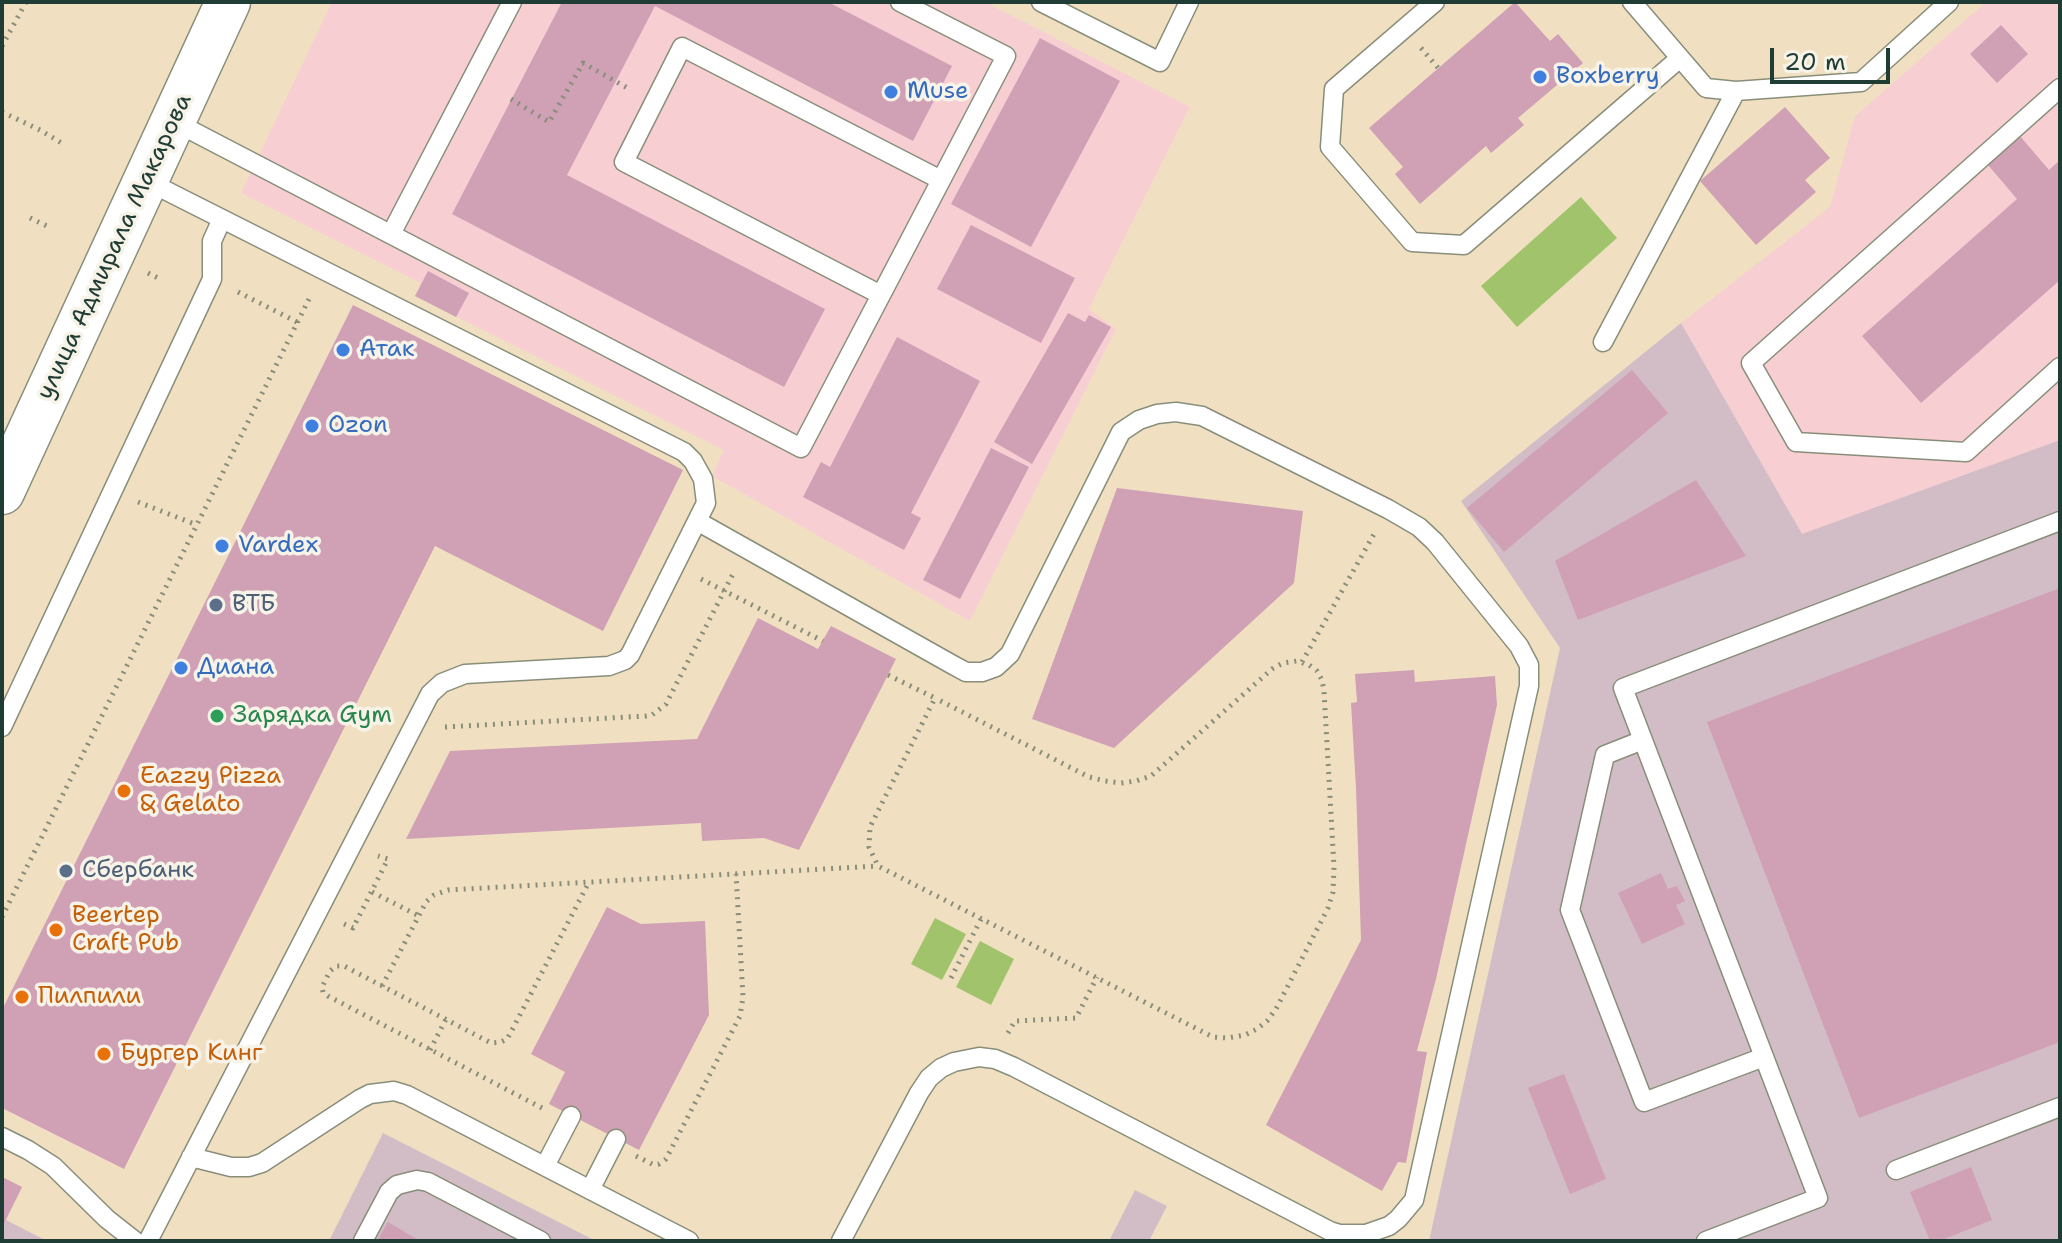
<!DOCTYPE html>
<html>
<head>
<meta charset="utf-8">
<style>
  body { margin:0 }
  #map { position:relative; width:2062px; height:1243px; overflow:hidden; background:#f0e0c1; font-family:"Shantell Sans",sans-serif }
  canvas { display:block }
  .frame { position:absolute; inset:0; border:4px solid #1f3d34; pointer-events:none }
  .scale { position:absolute; left:1770px; top:48px; width:120px; height:36px; box-sizing:border-box; border:4px solid #1f3d34; border-top:0; padding-left:10px; font-size:24px; line-height:28px; white-space:nowrap; color:#1f3d34; -webkit-text-stroke:6px #f7f3e8; paint-order:stroke }
</style>
</head>
<body>
<div id="map">
<canvas width="2062" height="1243"></canvas>
<div class="frame"></div>
<div class="scale">20 m</div>
</div>
<script>
const c = document.querySelector('canvas').getContext('2d');
c.lineJoin = 'round';
function fillPath(path, color) {
  c.fillStyle = color;
  c.fill(path, 'evenodd');
}
function poly(rows) {
  const path = new Path2D();
  for (const r of rows) {
    path.moveTo(r[0], r[1]);
    for (let i = 2; i < r.length; i += 2) path.lineTo(r[i], r[i + 1]);
  }
  return path;
}
function strokePath(path, color, width, dash) {
  c.strokeStyle = color;
  c.lineWidth = width;
  c.lineCap = dash ? 'butt' : 'round';
  c.setLineDash(dash || []);
  c.stroke(path);
}
function write(font, color, halo, rows, align = 'center') {
  c.font = font + ' "Shantell Sans",sans-serif';
  c.lineWidth = 7;
  c.setLineDash([]);
  c.textBaseline = 'middle';
  c.strokeStyle = halo;
  c.fillStyle = color;
  for (const [text, x, y, turn = 0] of rows) {
    c.save();
    c.translate(x, y);
    c.rotate((+turn || 0) * Math.PI / 180);
    c.textAlign = isNaN(turn) ? turn : align;
    if (halo) c.strokeText(text, 0, 0);
    c.fillText(text, 0, 0);
    c.restore();
  }
}
const built = poly([
  [332,2,985,2,1190,107,1089,309,1116,329,970,621,712,476,724,450,415,296,421,283,241,193],
  [1986,2,2060,2,2060,440,1802,535,1681,323,1830,207,1855,116]
]);
const industrial = poly([
  [1681,323,1802,534,2060,440,2060,1241,1429,1241,1560,648,1461,501],
  [383,1133,596,1241,329,1241],
  [2,1177,22,1187,6,1220,47,1241,2,1241],
  [1135,1190,1167,1206,1149,1241,1109,1241]
]);
const green = poly([
  [1581,197,1617,238,1517,327,1481,286],
  [935,918,966,934,942,980,911,964],
  [980,941,1014,959,991,1005,956,987]
]);
const building = poly([
  [562,2,828,2,952,66,913,141,655,6,567,175,825,309,784,387,452,214],
  [1515,2,1550,41,1558,34,1583,63,1518,118,1524,125,1491,153,1486,146,1420,204,1395,174,1403,167,1369,128],
  [2001,25,2028,54,1997,83,1970,54],
  [1040,38,1120,81,1031,247,951,204],
  [1785,107,1830,158,1805,180,1816,192,1756,245,1700,181],
  [2020,136,2049,170,2060,160,2060,280,1921,403,1862,336,2017,199,1988,165],
  [971,225,1075,278,1041,343,937,289],
  [428,271,469,293,456,317,415,296],
  [353,305,683,470,603,631,435,546,124,1169,2,1108,2,1010],
  [1068,313,1085,322,1089,315,1111,327,1032,464,994,442],
  [897,337,980,381,911,513,921,518,904,550,803,497,821,462,830,467],
  [1632,370,1668,413,1504,552,1467,508],
  [991,448,1029,467,960,599,923,580],
  [1696,480,1746,556,1578,620,1555,561],
  [1117,488,1303,511,1294,583,1114,748,1032,719],
  [2060,588,2060,1042,1859,1118,1707,722],
  [758,618,818,649,831,626,896,659,799,850,764,838,702,841,701,823,406,839,450,751,697,739],
  [1414,670,1415,682,1495,676,1497,705,1436,979,1417,1051,1427,1052,1406,1163,1398,1162,1382,1191,1266,1125,1361,940,1356,788,1351,703,1357,702,1355,674],
  [1661,873,1668,889,1677,886,1685,901,1676,905,1685,924,1642,944,1618,893],
  [607,907,641,924,705,921,709,1015,639,1150,549,1104,565,1072,531,1054],
  [1564,1074,1606,1179,1570,1194,1528,1088],
  [1971,1167,1992,1220,1939,1241,1930,1241,1910,1192],
  [2,1177,22,1187,2,1227],
  [388,1222,420,1241,377,1241]
]);
const path = poly([
  [2,46,26,2],
  [1421,48,1439,69],
  [511,99,549,122,583,63,631,90],
  [2,112,40,130,65,145],
  [30,218,47,226],
  [148,273,162,280],
  [238,292,297,322],
  [138,502,197,525],
  [701,579,823,641],
  [1302,662,1374,534],
  [888,675,935,698,870,827,869,847,878,866,1213,1037,1227,1038,1245,1035,1257,1029,1267,1021,1276,1009,1328,908,1333,892,1334,867,1324,691,1322,680,1317,671,1309,665,1297,661,1283,663,1272,669,1151,776,1136,781,1121,783,1105,781,1089,777,935,698],
  [445,727,646,716,652,715,666,704,734,572],
  [372,892,419,916],
  [2,917,311,295],
  [344,924,353,928,388,859,378,856],
  [951,978,981,919],
  [382,986,426,902,434,895,448,890,878,866],
  [1008,1033,1015,1021,1076,1018,1097,977],
  [430,1050,446,1019],
  [542,1108,328,996,323,992,322,987,330,971,336,966,344,966,491,1043,501,1042,507,1039,511,1032,589,882],
  [636,1156,654,1165,659,1164,666,1159,740,1016,743,997,736,874]
]);
const service = poly([
  [1041,2,1160,62,1189,2],
  [1435,2,1334,89,1330,147,1412,242,1464,245,1680,58],
  [1632,2,1706,88,1736,91,1861,82,1949,2],
  [2060,88,1751,363,1796,442,1966,452,2060,367],
  [173,121,801,448,1006,56,900,2],
  [145,180,684,452,693,461,703,479,706,503,630,655,625,660,609,666,465,674,442,683,430,694,148,1241],
  [391,234,512,2],
  [881,295,624,162,682,47,941,180],
  [1603,342,1736,91],
  [697,521,953,665,966,672,982,672,996,667,1010,654,1121,432,1139,420,1157,414,1176,412,1202,416,1388,509,1419,527,1435,542,1519,646,1529,665,1529,686,1414,1200,1398,1219,1389,1226,1366,1234,1340,1234,1330,1231,1014,1067,995,1059,979,1057,954,1062,941,1068,929,1078,919,1093,841,1241],
  [2,727,212,279,212,241,222,219],
  [1643,740,1605,755,1570,910,1644,1102,1764,1057],
  [2,1137,28,1150,53,1166,107,1219,135,1241],
  [191,1157,231,1167,249,1167,262,1163,360,1099,370,1094,394,1091,407,1095,689,1241],
  [545,1166,571,1116],
  [1896,1170,2060,1107],
  [590,1190,616,1139],
  [363,1241,389,1192,397,1185,417,1180,428,1182,541,1241],
  [1706,1241,1818,1198,1623,688,2060,521]
]);
const tertiary = poly([
  [2,492,228,2]
]);
const markers = [
  [1540,77,8,"#3f7fe0"],
  [891,92,8,"#3f7fe0"],
  [343,350,8,"#3f7fe0"],
  [312,426,8,"#3f7fe0"],
  [222,546,8,"#3f7fe0"],
  [216,605,8,"#5c6f8a"],
  [181,668,8,"#3f7fe0"],
  [217,716,8,"#2e9e5b"],
  [124,791,8,"#e8710a"],
  [66,871,8,"#5c6f8a"],
  [56,930,8,"#e8710a"],
  [22,997,8,"#e8710a"],
  [104,1054,8,"#e8710a"]
];
const shopNames = [
  ["Boxberry",1556,77],
  ["Muse",907,92],
  ["Атак",359,350],
  ["Ozon",328,426],
  ["Vardex",238,546],
  ["Диана",197,668]
];
const streetNames = [
  ["улица Адмирала Макарова",115,247,-65]
];
const serviceNames = [
  ["ВТБ",232,605],
  ["Сбербанк",82,871]
];
const leisureNames = [
  ["Зарядка Gym",233,716]
];
const foodNames = [
  ["Eazzy Pizza",140,777],
  ["& Gelato",140,805],
  ["Beertep",72,916],
  ["Craft Pub",72,944],
  ["Пилпили",38,997],
  ["Бургер Кинг",120,1054]
];
fillPath(built, '#f7cfd3');
fillPath(industrial, '#d2bdc7');
fillPath(green, '#a0c36c');
fillPath(building, '#d0a0b4');
strokePath(service, '#888e7a', 21);
strokePath(tertiary, '#888e7a', 47);
strokePath(path, '#888e7a', 5, [2, 6]);
strokePath(service, '#fff', 18);
strokePath(tertiary, '#fff', 44);
for (const [x, y, r, color] of markers) {
  const dot = new Path2D();
  dot.arc(x, y, r, 0, 2 * Math.PI);
  c.fillStyle = color;
  c.fill(dot);
  strokePath(dot, '#f7f3e8', 3);
}
write('24px', '#366cbe', '#f7f3e8', shopNames, 'left');
write('24px', '#1f3d34', '#f7f3e8', streetNames);
write('24px', '#4e5e75', '#f7f3e8', serviceNames, 'left');
write('24px', '#27864d', '#f7f3e8', leisureNames, 'left');
write('24px', '#c56008', '#f7f3e8', foodNames, 'left');
</script>
</body>
</html>
